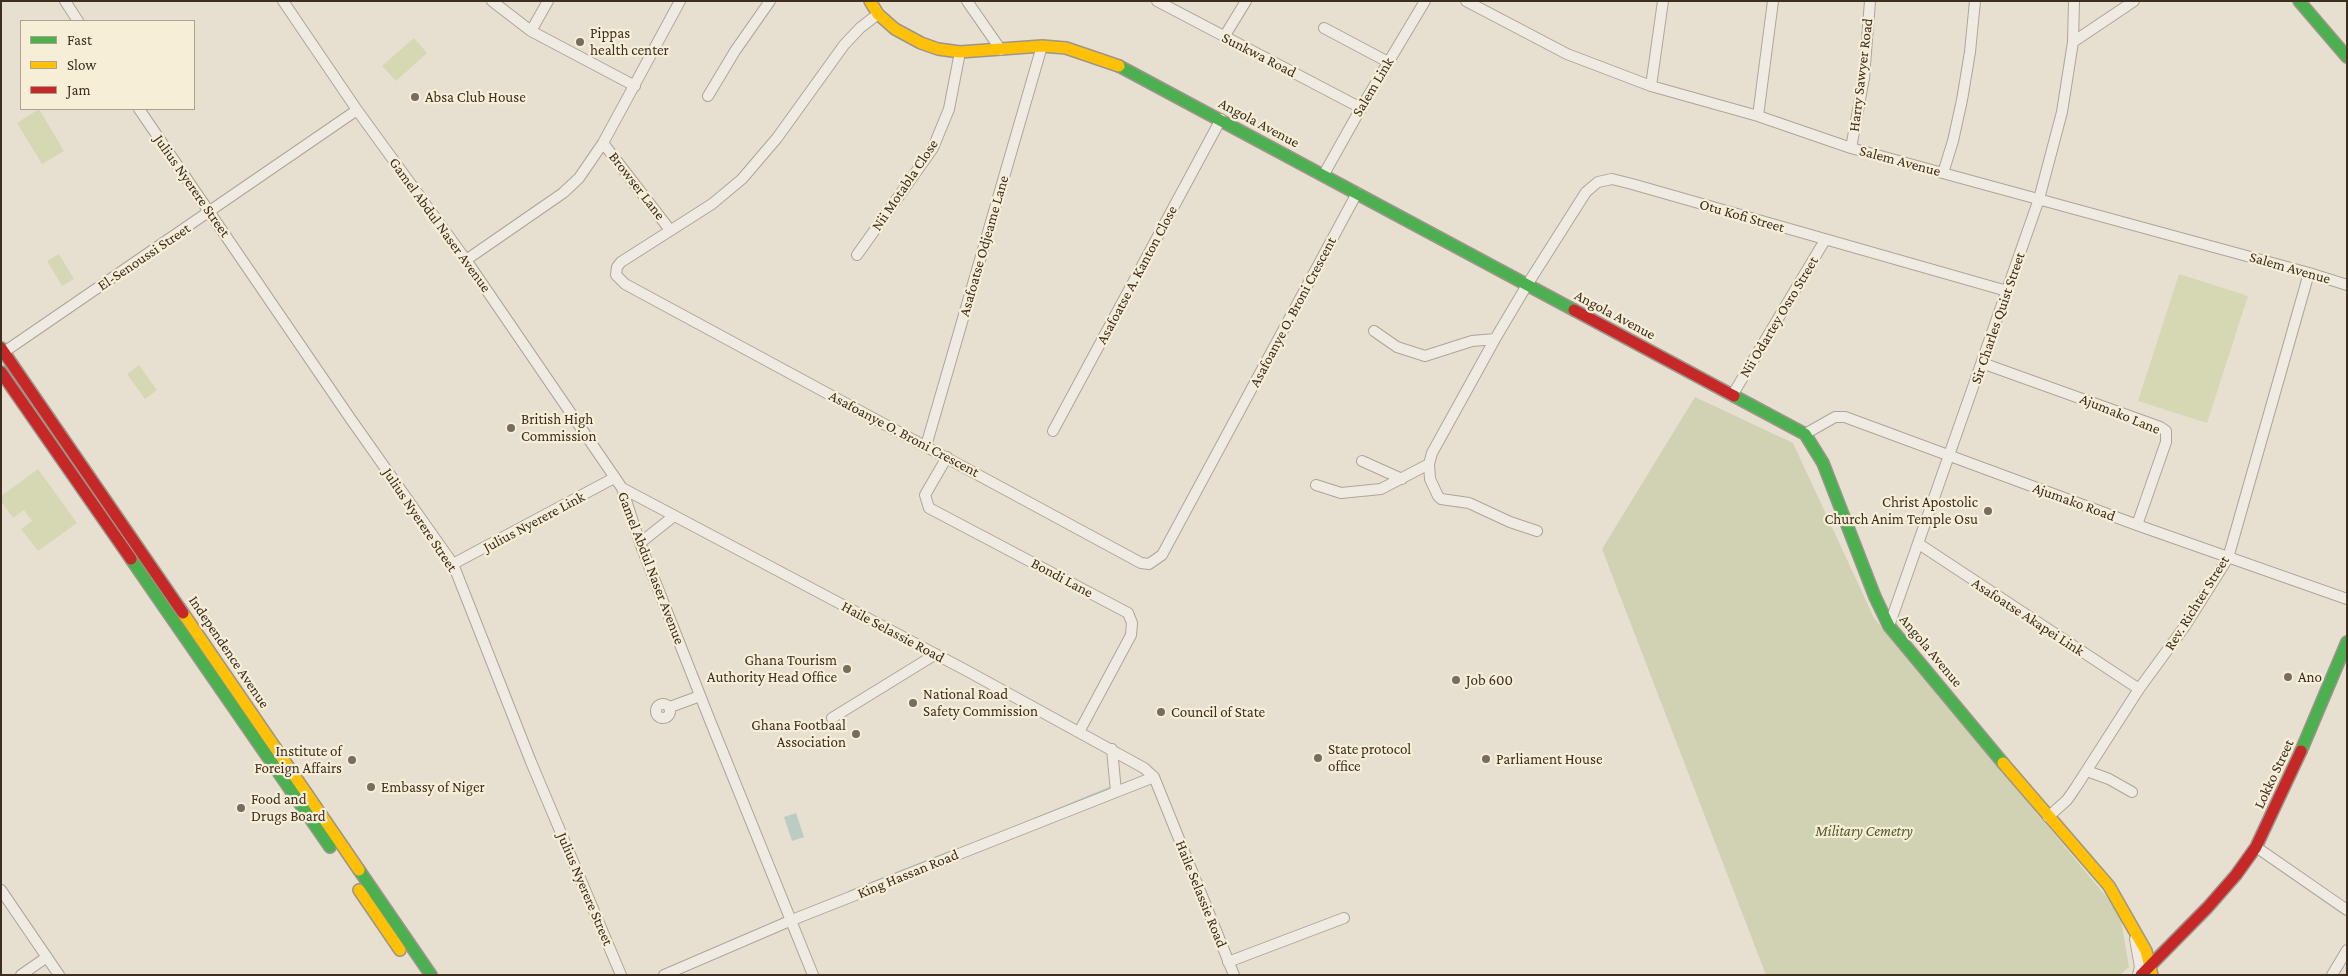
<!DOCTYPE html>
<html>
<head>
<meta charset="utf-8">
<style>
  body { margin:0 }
  #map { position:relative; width:2348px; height:976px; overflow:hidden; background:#e7e0d1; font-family:"Crimson Pro",serif }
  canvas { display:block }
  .frame { position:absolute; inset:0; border:2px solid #3d2e20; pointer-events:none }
  .legend { position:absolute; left:20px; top:20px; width:175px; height:90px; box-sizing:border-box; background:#f7eed8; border:1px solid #ada18e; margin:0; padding:6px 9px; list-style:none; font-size:15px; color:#3d2e20 }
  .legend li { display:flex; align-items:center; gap:10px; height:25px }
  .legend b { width:25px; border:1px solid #ada18e }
</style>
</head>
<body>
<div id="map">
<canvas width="2348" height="976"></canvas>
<div class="frame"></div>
<ul class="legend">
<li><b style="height:6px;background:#4caf50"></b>Fast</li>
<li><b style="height:6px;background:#ffc107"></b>Slow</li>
<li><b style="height:6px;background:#c62828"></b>Jam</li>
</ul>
</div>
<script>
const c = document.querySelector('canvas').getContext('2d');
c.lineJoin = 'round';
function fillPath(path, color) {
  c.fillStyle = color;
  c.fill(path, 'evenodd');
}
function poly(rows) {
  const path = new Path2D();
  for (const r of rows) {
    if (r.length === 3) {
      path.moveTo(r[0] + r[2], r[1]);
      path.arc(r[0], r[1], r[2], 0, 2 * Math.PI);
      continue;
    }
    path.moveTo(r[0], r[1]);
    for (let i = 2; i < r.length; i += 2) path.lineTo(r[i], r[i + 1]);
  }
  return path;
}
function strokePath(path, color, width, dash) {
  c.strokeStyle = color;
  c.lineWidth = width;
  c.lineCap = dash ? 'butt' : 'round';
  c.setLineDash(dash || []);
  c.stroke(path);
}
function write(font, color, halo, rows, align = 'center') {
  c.font = font + ' "Crimson Pro",serif';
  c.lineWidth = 4.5;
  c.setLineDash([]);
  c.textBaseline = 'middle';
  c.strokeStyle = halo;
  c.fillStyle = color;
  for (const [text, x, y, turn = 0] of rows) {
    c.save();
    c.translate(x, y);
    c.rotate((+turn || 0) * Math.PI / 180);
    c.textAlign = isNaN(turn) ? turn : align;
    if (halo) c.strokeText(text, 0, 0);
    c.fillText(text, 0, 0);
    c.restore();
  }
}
const green = poly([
  [414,38,427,53,396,81,382,66],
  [39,109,64,151,42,164,17,123],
  [59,254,74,279,62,286,47,261],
  [2179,274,2248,296,2207,423,2138,401],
  [139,365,157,390,145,399,127,374],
  [38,469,77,523,38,551,21,529,32,521,24,510,13,518,1,501,1,496]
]);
const cemetery = poly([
  [1695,397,1793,443,1874,618,2120,913,2129,967,2120,975,1766,975,1602,549]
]);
const water = poly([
  [796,813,804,837,792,841,784,817]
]);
const stream = poly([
  [1035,819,1110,788],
  [849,892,955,850]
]);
const street = poly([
  [65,1,78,21],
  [283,1,357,110,466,260,622,488,640,543,709,718,813,975],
  [492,1,531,31,635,86],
  [967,1,1001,50],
  [1157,1,1361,108],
  [1466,1,1567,54,1651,86,1758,116,1851,148,2309,273,2347,285],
  [878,14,860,28,844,45,777,138,742,179,712,204,621,262,617,267,616,275,625,284,1141,563,1149,564,1162,555,1357,193],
  [1324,28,1388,62],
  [531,31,548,1],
  [1224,37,1246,1],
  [2073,42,2134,1],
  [1651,86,1663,1],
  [708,96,735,51,770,1],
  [139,109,350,418,453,564,531,762,621,975],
  [1758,116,1773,1],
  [603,143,670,230],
  [1851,148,1864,78,1870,1],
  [1943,173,1953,141,1962,100,1970,52,1975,1],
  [1324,174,1361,108,1425,1],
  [857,255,933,148,949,109,960,52],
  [466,260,563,193,579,178,603,143,680,1],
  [1374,331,1397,347,1425,356,1472,341,1495,339],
  [4,352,357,110],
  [1982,363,2160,427,2166,431,2166,442,2137,525],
  [1733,394,1825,240],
  [1053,431,1221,119],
  [1805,434,1835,417,1845,417,2137,525,2347,599],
  [926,446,1042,46],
  [947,457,925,495,929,508,1128,613,1132,623,1131,635,1079,732],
  [1362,461,1402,479],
  [1316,485,1341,493,1381,489,1429,464],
  [622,488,971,673,1144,768,1154,777,1234,975],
  [1537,531,1510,522,1469,503,1441,499,1438,496,1430,479,1429,464,1432,453,1495,339,1527,285,1586,192,1598,182,1612,179,1632,184,2007,291],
  [640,543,674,516],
  [1919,544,2139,689],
  [453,564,614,478],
  [1889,626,2039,199,2062,112,2073,42,2074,1],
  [663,711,7],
  [670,707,700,696],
  [832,718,936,654],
  [1112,749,1116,792],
  [2087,771,2109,779,2132,792],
  [2048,817,2067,800,2076,787,2139,689,2185,626,2228,558,2309,273],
  [2256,847,2347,910],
  [1,890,59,975],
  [2135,939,2140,967,2138,975],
  [1228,962,1344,918],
  [21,975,47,957],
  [664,975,792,920,1154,777],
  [2332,975,2347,950]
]);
const fast = poly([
  [2299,1,2347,57],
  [1119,66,1574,310],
  [1734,396,1805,434,1823,463,1875,597,1889,626,2003,763],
  [131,559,330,847],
  [2301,751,2347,642],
  [359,870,431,975]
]);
const slow = poly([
  [870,1,878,14,895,29,921,43,938,49,960,52,1042,46,1066,48,1119,66],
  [183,613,359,870],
  [2003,763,2109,886,2146,951,2152,975],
  [359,890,400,950]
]);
const jam = poly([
  [1574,310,1734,396],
  [1,348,183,613],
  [1,372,131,559],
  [2141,975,2208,907,2236,875,2256,847,2301,751]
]);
const markers = [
  [580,42,5,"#786c5e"],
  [415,97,5,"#786c5e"],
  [511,428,5,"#786c5e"],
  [1988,511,5,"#786c5e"],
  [847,669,5,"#786c5e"],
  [2288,677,5,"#786c5e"],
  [1456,680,5,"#786c5e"],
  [913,703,5,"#786c5e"],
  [1161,712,5,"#786c5e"],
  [856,734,5,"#786c5e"],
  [1318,758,5,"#786c5e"],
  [1486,759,5,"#786c5e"],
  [352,760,5,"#786c5e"],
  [371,787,5,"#786c5e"],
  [241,808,5,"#786c5e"]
];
const poiNames = [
  ["Pippas",590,33],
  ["health center",590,50],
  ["Absa Club House",425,97],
  ["British High",521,419],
  ["Commission",521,436],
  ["Christ Apostolic",1978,502,"right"],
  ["Church Anim Temple Osu",1978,519,"right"],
  ["Ghana Tourism",837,660,"right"],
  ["Authority Head Office",837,677,"right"],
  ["Ano",2298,677],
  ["Job 600",1466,680],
  ["National Road",923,694],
  ["Safety Commission",923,711],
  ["Council of State",1171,712],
  ["Ghana Footbaal",846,725,"right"],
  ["Association",846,742,"right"],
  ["State protocol",1328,749],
  ["office",1328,766],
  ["Institute of",342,751,"right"],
  ["Foreign Affairs",342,768,"right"],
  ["Parliament House",1496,759],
  ["Embassy of Niger",381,787],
  ["Food and",251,799],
  ["Drugs Board",251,816]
];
const streetNames = [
  ["Sunkwa Road",1259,55,27],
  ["Harry Sawyer Road",1861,75,-83],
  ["Salem Link",1373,87,-59],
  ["Angola Avenue",1259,123,28],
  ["Salem Avenue",1900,161,15],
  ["Nii Motabla Close",905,185,-56],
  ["Julius Nyerere Street",192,186,55],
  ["Browser Lane",637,186,52],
  ["Otu Kofi Street",1742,216,16],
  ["Gamel Abdul Naser Avenue",440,225,54],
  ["Asafoatse Odjeame Lane",984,246,-74],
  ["El-Senoussi Street",144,257,-34],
  ["Salem Avenue",2290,268,16],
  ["Asafoatse A. Kanton Close",1137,275,-62],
  ["Asafoanye O. Broni Crescent",1293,312,-62],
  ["Angola Avenue",1615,315,28],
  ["Nii Odartey Osro Street",1779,317,-59],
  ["Sir Charles Quist Street",1998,318,-71],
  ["Ajumako Lane",2120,414,22],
  ["Asafoanye O. Broni Crescent",904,434,28],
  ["Ajumako Road",2074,502,20],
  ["Julius Nyerere Street",420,520,56],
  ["Julius Nyerere Link",534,522,-28],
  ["Gamel Abdul Naser Avenue",651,568,69],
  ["Bondi Lane",1062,578,28],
  ["Rev. Richter Street",2197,603,-58],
  ["Asafoatse Akapei Link",2028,617,33],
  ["Haile Selassie Road",893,632,28],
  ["Angola Avenue",1931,651,50],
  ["Independence Avenue",229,652,56],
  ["Lokko Street",2274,774,-65],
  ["King Hassan Road",908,874,-22],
  ["Julius Nyerere Street",585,889,67],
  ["Haile Selassie Road",1201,894,68]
];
const parkNames = [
  ["Military Cemetry",1864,831]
];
fillPath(green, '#d6d7b3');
fillPath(cemetery, '#d1d1b3');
fillPath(water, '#bcccc2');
strokePath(stream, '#bcccc2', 2.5);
strokePath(street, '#ada599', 12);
strokePath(fast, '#9c958a', 14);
strokePath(slow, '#9c958a', 14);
strokePath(jam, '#9c958a', 14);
strokePath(street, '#efebe3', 10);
strokePath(fast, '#4caf50', 11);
strokePath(slow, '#ffc107', 11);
strokePath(jam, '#c62828', 11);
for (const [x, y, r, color] of markers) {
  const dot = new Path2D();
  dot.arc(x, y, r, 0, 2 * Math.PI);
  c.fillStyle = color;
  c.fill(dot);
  strokePath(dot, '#f7eed8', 2);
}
write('15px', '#3d2e20', '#f7eed8', poiNames, 'left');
write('15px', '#3d2e20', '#f7eed8', streetNames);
write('italic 15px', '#4d5a26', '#f7eed8', parkNames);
</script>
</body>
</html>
